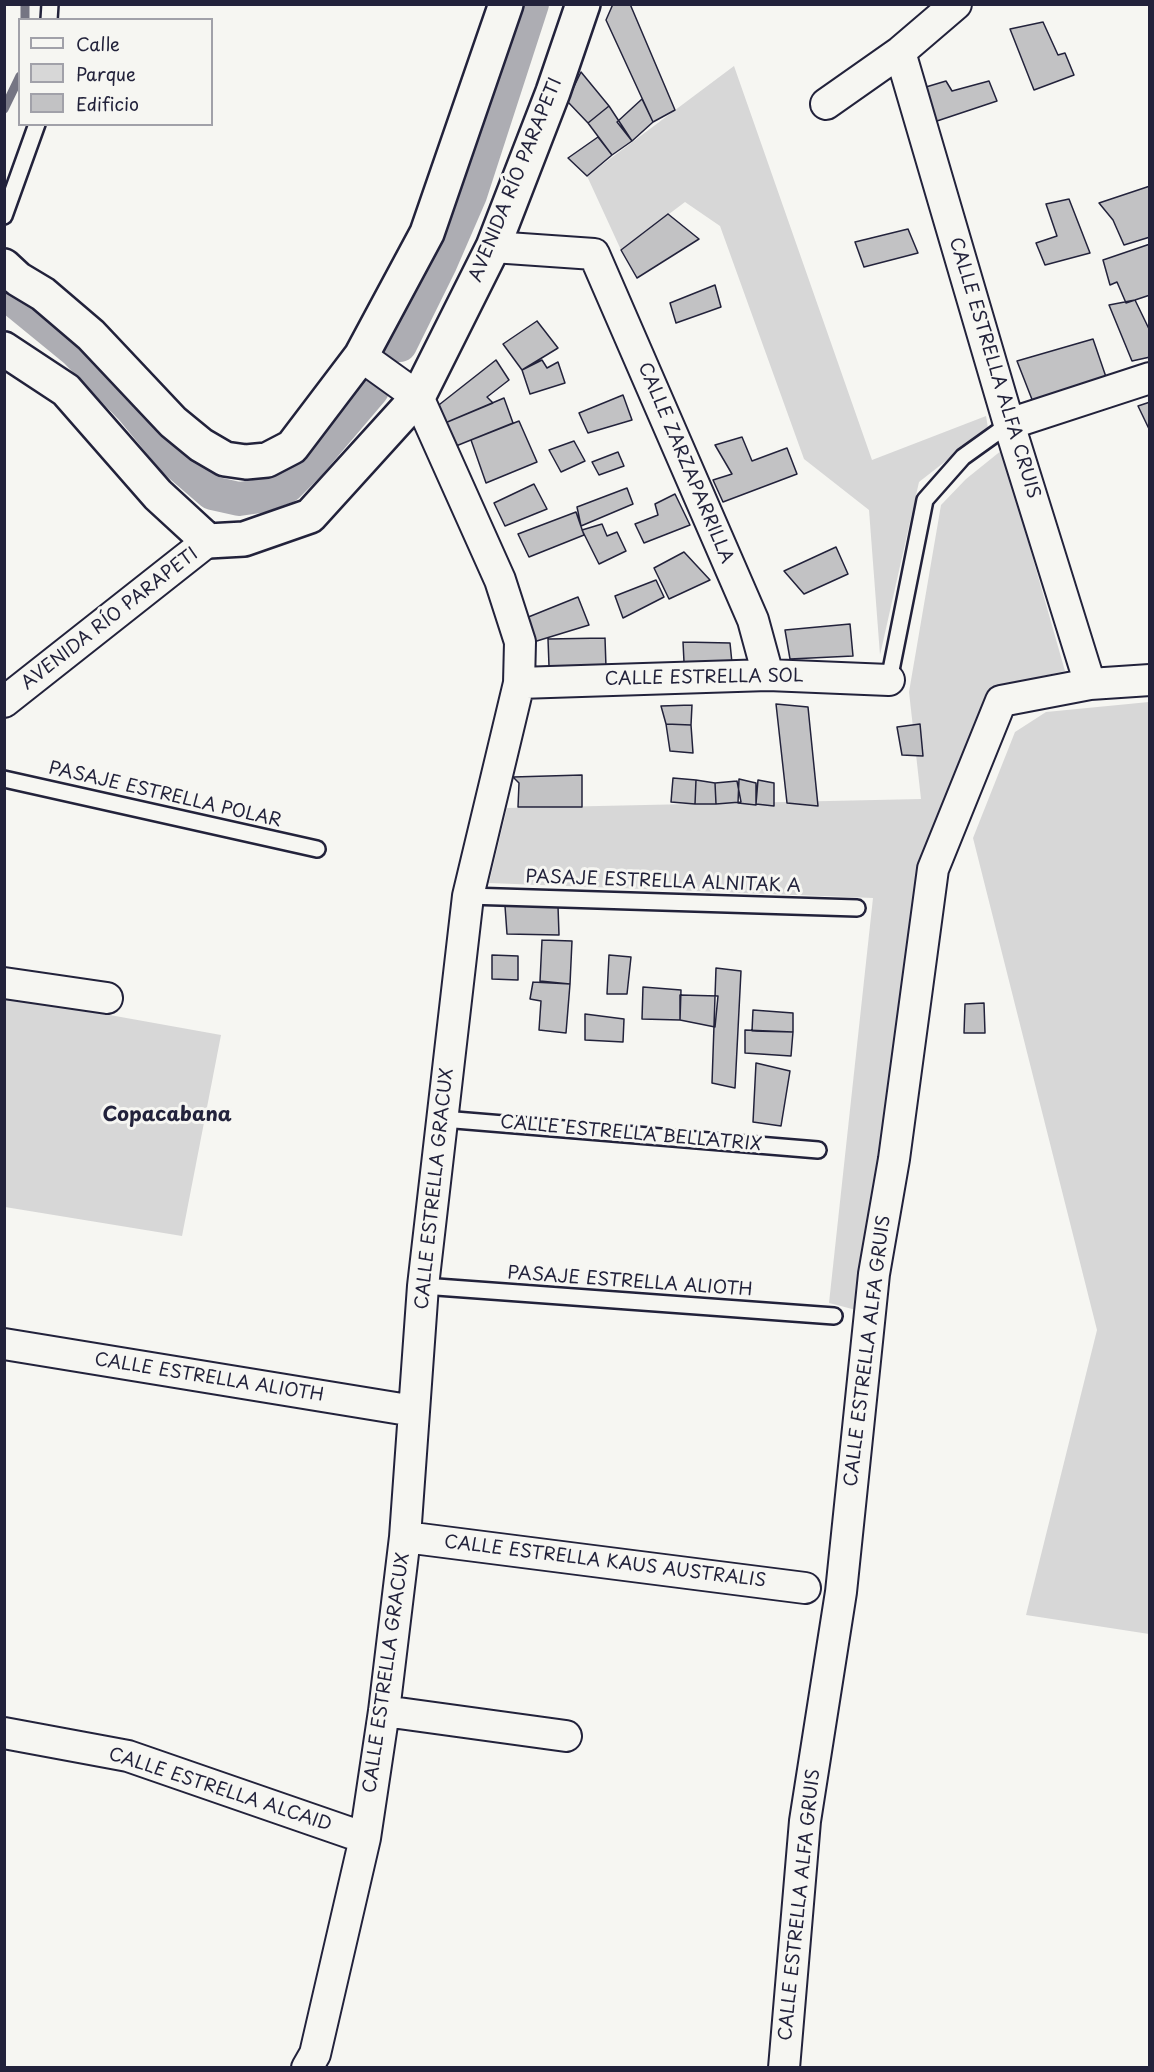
<!DOCTYPE html>
<html>
<head>
<meta charset="utf-8">
<style>
  body { margin:0 }
  #map { position:relative; width:1154px; height:2072px; overflow:hidden; background:#f6f6f2; font-family:"Playpen Sans",sans-serif }
  canvas { display:block }
  .frame { position:absolute; inset:0; border:6px solid #22223b; pointer-events:none }
  .legend { position:absolute; left:18px; top:18px; width:195px; height:108px; box-sizing:border-box; background:#f6f6f2; border:2px solid #a1a1a9; margin:0; padding:8px 10px; list-style:none; font-size:18px; color:#22223b }
  .legend li { display:flex; align-items:center; gap:12px; height:30px }
  .legend b { width:30px; border:2px solid #a1a1a9 }
</style>
</head>
<body>
<div id="map">
<canvas width="1154" height="2072"></canvas>
<div class="frame"></div>
<ul class="legend">
<li><b style="height:8px;background:#f6f6f2"></b>Calle</li>
<li><b style="height:16px;background:#d7d7d7"></b>Parque</li>
<li><b style="height:16px;background:#c2c2c4"></b>Edificio</li>
</ul>
</div>
<script>
const c = document.querySelector('canvas').getContext('2d');
c.lineJoin = 'round';
function fillPath(path, color) {
  c.fillStyle = color;
  c.fill(path, 'evenodd');
}
function poly(rows) {
  const path = new Path2D();
  for (const r of rows) {
    path.moveTo(r[0], r[1]);
    for (let i = 2; i < r.length; i += 2) path.lineTo(r[i], r[i + 1]);
  }
  return path;
}
function strokePath(path, color, width, dash) {
  c.strokeStyle = color;
  c.lineWidth = width;
  c.lineCap = dash ? 'butt' : 'round';
  c.setLineDash(dash || []);
  c.stroke(path);
}
function write(font, color, halo, rows, align = 'center') {
  c.font = font + ' "Playpen Sans",sans-serif';
  c.lineWidth = 6;
  c.setLineDash([]);
  c.textBaseline = 'middle';
  c.strokeStyle = halo;
  c.fillStyle = color;
  for (const [text, x, y, turn = 0] of rows) {
    c.save();
    c.translate(x, y);
    c.rotate((+turn || 0) * Math.PI / 180);
    c.textAlign = isNaN(turn) ? turn : align;
    if (halo) c.strokeText(text, 0, 0);
    c.fillText(text, 0, 0);
    c.restore();
  }
}
const green = poly([
  [734,66,872,460,986,416,988,428,919,482,880,655,869,510,804,459,720,226,685,202,621,250,587,176],
  [1002,450,1065,671,990,688,949,800,864,1312,829,1303,873,898,489,883,507,808,921,799,909,692,941,505,966,479],
  [1149,702,1150,702,1149,1634,1026,1615,1097,1330,973,838,1015,732,1046,712],
  [4,996,221,1035,182,1236,5,1207]
]);
const stream = poly([
  [25,4,25,20],
  [4,109,20,76]
]);
const canal = poly([
  [4,292,75,350,132,409,175,461,212,493,239,499,260,496,287,486,309,464,372,390],
  [400,345,440,264,470,195,532,4]
]);
const building = poly([
  [613,4,630,4,675,110,653,122,606,20,613,4],
  [1043,22,1058,55,1065,53,1074,75,1034,90,1010,29,1043,22],
  [581,72,609,106,588,123,567,101,581,72],
  [946,81,952,91,989,81,997,101,934,122,916,90,946,81],
  [642,99,653,122,632,141,617,122,642,99],
  [609,106,632,141,612,155,588,123,609,106],
  [598,137,612,155,587,176,568,158,598,137],
  [1150,186,1150,237,1124,245,1113,220,1099,203,1150,186],
  [1069,199,1090,253,1045,265,1036,243,1057,236,1046,204,1069,199],
  [668,214,699,239,637,278,621,250,668,214],
  [908,229,918,253,864,267,855,242,908,229],
  [1150,244,1150,295,1126,303,1117,282,1110,285,1103,260,1150,244],
  [715,285,721,307,676,323,670,303,715,285],
  [1135,300,1150,331,1150,357,1132,361,1109,305,1135,300],
  [537,321,558,348,522,370,503,344,537,321],
  [1093,339,1106,377,1033,402,1017,361,1093,339],
  [496,360,509,380,487,397,493,403,445,423,435,408,496,360],
  [542,360,547,368,558,362,565,383,530,394,522,370,542,360],
  [623,395,632,420,588,433,579,413,623,395],
  [504,398,513,423,456,446,445,423,504,398],
  [1150,402,1150,431,1138,406,1150,402],
  [519,421,537,462,486,483,471,440,519,421],
  [742,437,752,461,787,448,797,474,723,502,713,480,732,474,715,445,742,437],
  [574,441,585,461,561,472,549,450,574,441],
  [618,452,624,466,599,475,592,462,618,452],
  [534,484,547,509,505,526,494,503,534,484],
  [627,488,633,504,581,526,577,507,627,488],
  [675,494,690,525,644,543,635,524,658,515,655,504,675,494],
  [576,512,584,535,529,557,518,534,576,512],
  [602,524,607,536,617,532,626,551,599,564,582,530,602,524],
  [836,547,848,574,804,594,784,571,836,547],
  [684,552,710,580,669,599,654,568,684,552],
  [656,580,664,597,623,618,615,596,656,580],
  [578,597,589,625,527,644,516,622,578,597],
  [850,624,853,656,790,659,785,630,850,624],
  [605,638,606,667,549,666,548,639,605,638],
  [683,642,730,643,732,663,684,662,683,642],
  [776,704,808,707,818,806,787,803,776,704],
  [692,705,691,725,666,724,661,706,692,705],
  [666,724,691,725,693,753,670,751,666,724],
  [920,724,923,756,902,755,897,727,920,724],
  [582,775,582,807,518,807,519,783,513,777,582,775],
  [673,778,696,780,695,804,671,802,673,778],
  [739,779,756,783,756,805,738,803,739,779],
  [696,780,715,783,716,804,695,804,696,780],
  [758,780,774,783,774,806,756,804,758,780],
  [737,781,741,802,716,804,715,783,737,781],
  [505,906,558,906,559,935,507,934,505,906],
  [542,940,572,941,570,984,540,981,542,940],
  [492,955,518,956,518,980,492,979,492,955],
  [609,955,631,957,627,994,607,994,609,955],
  [716,968,741,971,735,1088,712,1083,716,968],
  [533,982,570,984,566,1033,539,1030,541,1001,530,999,533,982],
  [643,987,681,990,680,1020,642,1019,643,987],
  [680,995,718,996,715,1027,680,1020,680,995],
  [984,1003,985,1033,964,1033,965,1004,984,1003],
  [753,1010,793,1013,793,1032,752,1031,753,1010],
  [585,1014,624,1019,623,1042,585,1040,585,1014],
  [745,1030,793,1032,791,1056,745,1053,745,1030],
  [756,1063,790,1071,781,1126,753,1122,756,1063]
]);
const lane = poly([
  [49,20,50,4],
  [4,216,37,124],
  [889,680,925,500,963,457,1009,424],
  [4,779,317,849],
  [468,896,857,908],
  [443,1119,818,1150],
  [423,1286,834,1316]
]);
const street = poly([
  [900,52,1009,424,1090,684],
  [826,104,900,52,956,4],
  [493,247,594,254,753,620,768,675],
  [1009,424,1150,378],
  [519,683,768,675,889,680],
  [4,702,208,541],
  [4,983,107,998],
  [4,1344,414,1411],
  [405,1537,805,1588],
  [384,1711,566,1736],
  [4,1733,128,1756,365,1838],
  [307,2068,315,2054,365,1838,384,1711,405,1537,423,1286,468,896,519,683,520,642,500,580,418,397,361,356],
  [784,2068,805,1821,841,1592,874,1274,894,1159,933,869,1001,701,1090,684,1150,680]
]);
const secondary = poly([
  [4,266,18,279,43,294,91,335,173,422,201,445,225,459,246,462,267,460,292,447,361,356,427,233,506,4],
  [4,349,66,390,158,495,208,541,244,539,310,516,418,397,493,247,553,92,583,4]
]);
const streetNames = [
  ["AVENIDA RÍO PARAPETI",516,180,-68],
  ["CALLE ESTRELLA ALFA CRUIS",994,368,73],
  ["CALLE ZARZAPARRILLA",685,463,67],
  ["AVENIDA RÍO PARAPETI",110,619,-38],
  ["CALLE ESTRELLA SOL",704,678,-1],
  ["PASAJE ESTRELLA POLAR",165,795,13],
  ["PASAJE ESTRELLA ALNITAK A",663,882,2],
  ["CALLE ESTRELLA BELLATRIX",631,1134,5],
  ["CALLE ESTRELLA GRACUX",435,1189,-84],
  ["PASAJE ESTRELLA ALIOTH",630,1282,4],
  ["CALLE ESTRELLA ALFA GRUIS",868,1351,-83],
  ["CALLE ESTRELLA ALIOTH",209,1378,9],
  ["CALLE ESTRELLA KAUS AUSTRALIS",605,1562,7],
  ["CALLE ESTRELLA GRACUX",387,1673,-82],
  ["CALLE ESTRELLA ALCAID",220,1790,18],
  ["CALLE ESTRELLA ALFA GRUIS",800,1905,-84]
];
const neighbourhoodNames = [
  ["Copacabana",167,1115]
];
fillPath(green, '#d7d7d7');
strokePath(stream, '#757583', 9);
strokePath(canal, '#adadb3', 34);
fillPath(building, '#c2c2c4');
strokePath(building, '#22223b', 1.5);
strokePath(lane, '#22223b', 20);
strokePath(street, '#22223b', 34);
strokePath(secondary, '#22223b', 38);
strokePath(lane, '#f6f6f2', 15);
strokePath(street, '#f6f6f2', 30);
strokePath(secondary, '#f6f6f2', 33);
write('18px', '#22223b', '#f6f6f2', streetNames);
write('bold 20px', '#22223b', '#f6f6f2', neighbourhoodNames);
</script>
</body>
</html>
